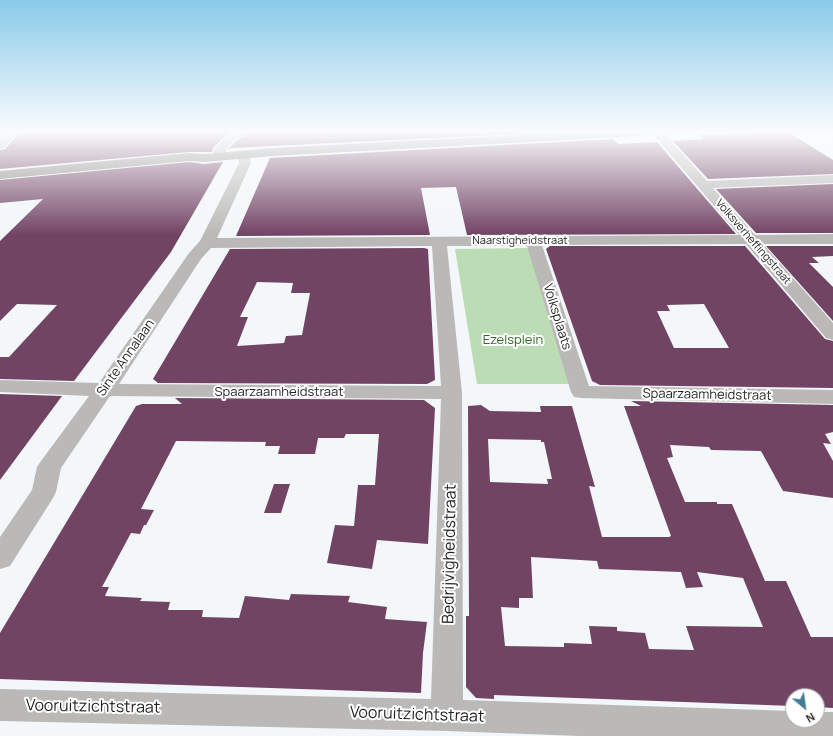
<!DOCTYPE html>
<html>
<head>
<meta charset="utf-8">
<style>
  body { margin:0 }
  #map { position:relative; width:833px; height:736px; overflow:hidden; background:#f3f7fa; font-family:Manrope,sans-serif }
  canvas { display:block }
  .north { position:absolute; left:785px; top:688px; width:40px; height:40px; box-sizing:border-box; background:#fff; border:1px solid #a5a6a6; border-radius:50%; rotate:151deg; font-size:11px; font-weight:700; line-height:16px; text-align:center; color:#1f2021 }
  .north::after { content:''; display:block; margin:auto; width:14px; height:18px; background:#3f7b93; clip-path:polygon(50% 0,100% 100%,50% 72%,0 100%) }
</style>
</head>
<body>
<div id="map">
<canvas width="833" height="736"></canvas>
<div class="north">N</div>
</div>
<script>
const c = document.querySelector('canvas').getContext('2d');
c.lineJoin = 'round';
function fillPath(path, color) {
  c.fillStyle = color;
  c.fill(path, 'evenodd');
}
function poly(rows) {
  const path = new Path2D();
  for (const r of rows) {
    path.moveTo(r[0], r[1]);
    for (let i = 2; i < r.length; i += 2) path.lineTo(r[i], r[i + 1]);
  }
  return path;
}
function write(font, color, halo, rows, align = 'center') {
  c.font = font + ' Manrope,sans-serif';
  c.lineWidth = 4;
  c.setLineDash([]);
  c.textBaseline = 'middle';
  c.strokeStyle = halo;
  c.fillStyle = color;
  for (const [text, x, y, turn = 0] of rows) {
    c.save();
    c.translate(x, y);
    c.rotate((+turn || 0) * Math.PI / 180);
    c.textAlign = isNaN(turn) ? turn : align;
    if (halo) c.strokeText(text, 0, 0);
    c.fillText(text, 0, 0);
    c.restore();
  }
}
const green = poly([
  [531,248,571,384,477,384,455,249]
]);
const building = poly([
  [20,132,49,132,48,133,232,132,225,136,213,148,212,152,189,152,0,169,0,150,5,149],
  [250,132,535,132,536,133,231,148,228,150,235,142],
  [788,132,833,160,833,174,708,179,673,141,705,139,699,135],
  [613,139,618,144,657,142,736,234,467,235,456,187,421,188,430,235,236,236,270,158],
  [189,162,204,164,223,162,171,252,74,381,0,379,0,357,9,357,57,305,17,304,0,321,0,241,43,199,0,203,0,180],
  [833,184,833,233,756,233,716,189],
  [550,246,745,246,825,339,833,341,833,388,600,385,592,381,546,249],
  [704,304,729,348,674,348,657,311,670,311,667,305],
  [766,246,833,246,833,256,812,257,819,263,809,263,833,287,833,321],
  [424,248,428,249,435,380,427,384,158,383,153,379,230,249],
  [257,282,293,283,291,293,310,293,302,335,286,336,284,343,237,346,248,317,240,317],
  [0,394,62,396,0,480],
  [175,398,424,400,435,408,428,544,377,540,372,569,327,563,335,525,354,526,358,485,375,485,379,434,346,434,344,438,318,438,315,454,278,454,280,446,265,446,266,442,176,441,141,509,154,510,146,525,144,525,140,534,131,533,102,587,109,587,105,596,142,598,140,601,170,602,168,610,203,610,202,617,239,618,245,596,289,600,291,594,350,596,348,602,387,607,385,619,427,622,423,653,421,693,0,679,0,633,136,406,142,404,182,404],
  [631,401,833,405,833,432,825,434,831,444,823,443,833,461,833,498,783,491,761,451,711,450,709,447,670,445,673,457,667,458,685,502,717,502,717,504,732,504,765,581,786,581,811,637,833,637,833,708,817,707,817,696,793,696,793,706,494,695,494,699,476,698,466,687,466,616,469,616,468,406,481,405,490,411,541,412,540,406,572,406,595,487,589,486,602,537,669,537,671,536,624,406,641,406],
  [488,439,541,440,541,442,544,442,552,479,547,479,548,484,490,482],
  [531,557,597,561,599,569,681,572,686,588,703,587,697,572,743,578,763,627,686,626,694,650,649,649,645,633,617,631,617,627,589,626,592,644,564,643,564,647,505,646,501,607,519,608,519,598,533,598],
  [274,484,290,484,281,513,264,513]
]);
const minor = poly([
  [7,132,19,132,4,148,0,149,0,139,7,132],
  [235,132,249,132,234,141,226,150,226,157,224,160,216,160,214,157,214,149,226,137,235,132],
  [651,132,663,132,707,181,833,175,833,183,713,188,755,235,833,234,833,244,763,244,833,323,833,340,826,338,746,244,542,245,589,386,833,390,833,404,581,398,574,397,571,392,527,246,447,246,462,393,463,700,793,711,793,720,817,720,817,712,833,712,833,736,579,736,447,731,0,721,0,689,431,699,441,399,110,396,61,468,56,492,53,498,10,566,0,569,0,537,32,490,37,467,41,461,89,396,0,392,0,380,99,383,189,253,200,241,239,163,238,155,240,152,244,151,248,152,250,155,251,163,217,238,739,235,651,132],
  [432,246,441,386,119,384,201,259,211,248,432,246]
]);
const primary = poly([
  [575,132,644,132,642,135,638,136,273,156,204,162,189,161,0,179,0,171,189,153,204,154,273,148,575,132]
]);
const farStreetnames = [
  ["Naarstigheidstraat",520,241],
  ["Volksverheffingstraat",753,242,49]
];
const streetNames = [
  ["Volksplaats",557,317,73],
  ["Sinte Annalaan",126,358,-55],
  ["Spaarzaamheidstraat",279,392],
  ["Spaarzaamheidstraat",707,395,1]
];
const parkNames = [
  ["Ezelsplein",513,340]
];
const nearStreetnames = [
  ["Bedrijvigheidstraat",450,554,-89],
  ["Vooruitzichtstraat",93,707,1],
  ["Vooruitzichtstraat",417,715,2]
];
fillPath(green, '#bbdcb4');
fillPath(building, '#724464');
fillPath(minor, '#bab9b7');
fillPath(primary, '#878582');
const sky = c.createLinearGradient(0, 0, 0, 235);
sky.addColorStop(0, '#89cae9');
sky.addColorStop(0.56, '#fafbfd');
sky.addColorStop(1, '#fafbfd00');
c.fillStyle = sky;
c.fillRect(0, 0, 833, 235);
write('11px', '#1f2021', '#fff', farStreetnames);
write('13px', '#1f2021', '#fff', streetNames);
write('13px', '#336628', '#fff', parkNames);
write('16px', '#1f2021', '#fff', nearStreetnames);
</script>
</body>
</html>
